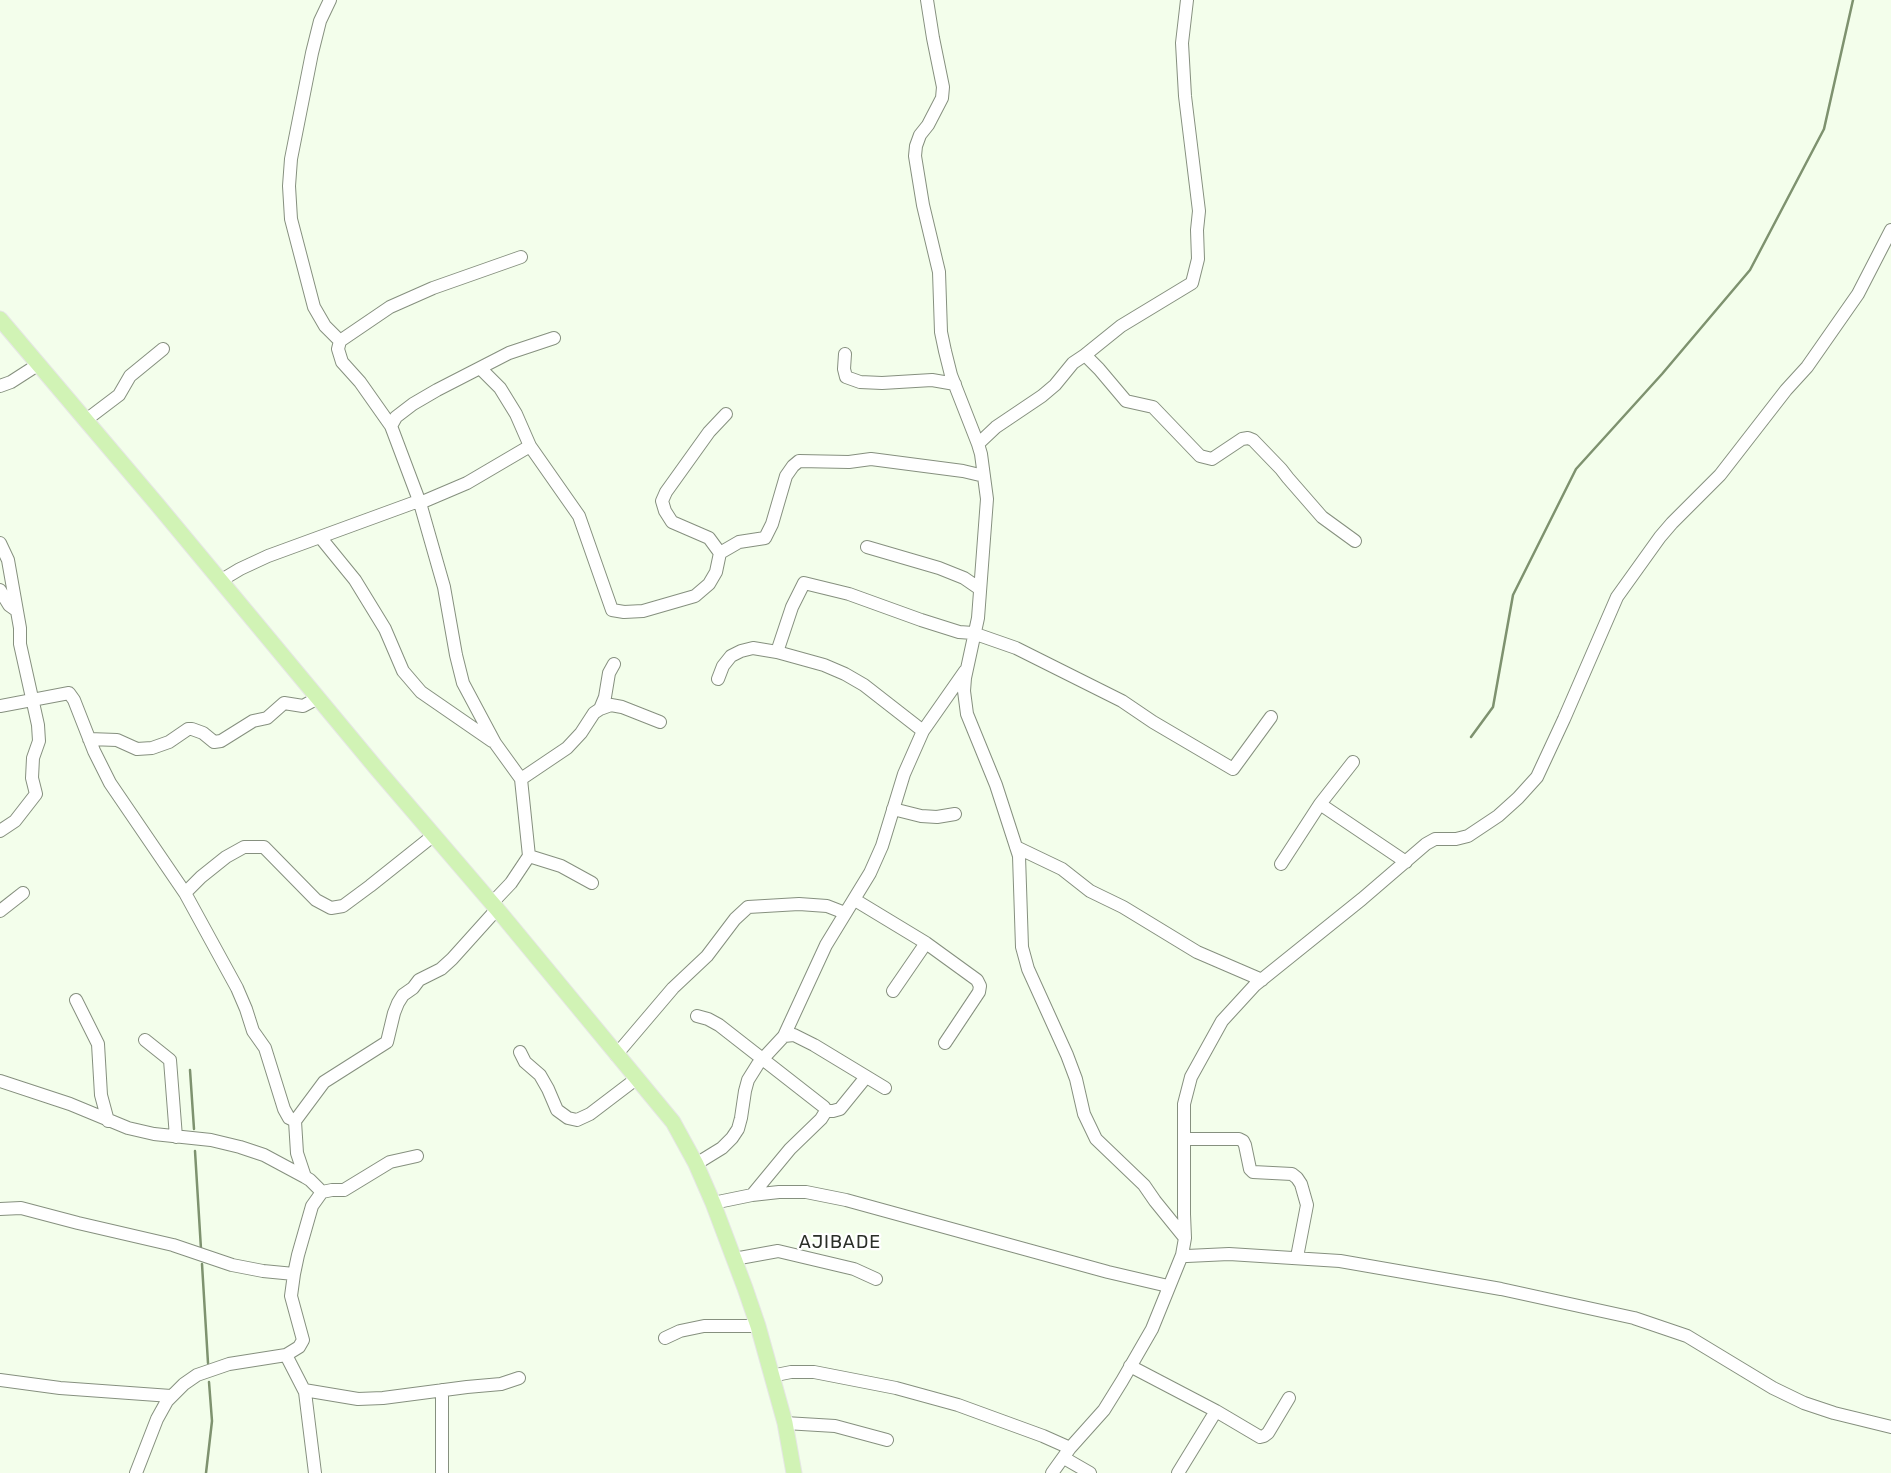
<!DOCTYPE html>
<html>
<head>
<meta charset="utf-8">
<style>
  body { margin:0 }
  canvas { display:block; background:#f3feeb }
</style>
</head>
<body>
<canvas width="1891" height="1473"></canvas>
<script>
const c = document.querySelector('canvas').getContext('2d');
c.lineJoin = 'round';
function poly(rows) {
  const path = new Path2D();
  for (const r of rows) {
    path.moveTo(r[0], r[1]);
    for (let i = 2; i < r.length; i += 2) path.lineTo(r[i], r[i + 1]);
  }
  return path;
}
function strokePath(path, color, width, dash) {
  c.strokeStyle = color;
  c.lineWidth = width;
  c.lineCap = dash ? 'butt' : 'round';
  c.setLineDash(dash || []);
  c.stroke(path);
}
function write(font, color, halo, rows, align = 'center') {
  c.font = font + ' Rubik,sans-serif';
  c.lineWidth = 4.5;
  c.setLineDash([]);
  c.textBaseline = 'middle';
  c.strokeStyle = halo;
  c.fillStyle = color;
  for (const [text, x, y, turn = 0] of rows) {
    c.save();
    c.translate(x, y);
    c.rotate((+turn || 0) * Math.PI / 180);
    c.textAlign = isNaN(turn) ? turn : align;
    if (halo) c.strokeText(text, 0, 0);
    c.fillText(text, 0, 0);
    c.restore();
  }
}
const stream = poly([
  [1471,737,1493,707,1513,595,1576,469,1662,374,1750,270,1824,129,1853,0],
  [190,1070,194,1129],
  [195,1151,201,1249],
  [202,1264,208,1363],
  [206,1473,212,1421,209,1382]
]);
const minor = poly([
  [330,0,320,21,312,53,291,159,289,186,291,219,314,307,325,326,340,341],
  [927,0,933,38,943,87,942,98,928,125,920,135,916,146,915,156,923,205,939,272,941,332,945,351,951,375,978,444,981,454,987,499,978,618,965,678,964,691,967,714,996,785,1019,856,1022,947,1028,969,1067,1055,1076,1079,1084,1114,1096,1139,1144,1185,1155,1201,1185,1238],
  [845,354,844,369,846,377,860,382,882,383,932,380,955,384],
  [1085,355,1121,326,1192,283,1198,259,1197,230,1199,211,1185,96,1182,43,1187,0],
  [480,368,500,388,516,414,530,446],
  [0,386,11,382,39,364],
  [86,420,119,395,130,376,163,349],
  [391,426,396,417,413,404,437,390,509,353,554,338],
  [978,444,996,427,1042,396,1055,385,1073,363,1085,355,1099,369,1126,401,1153,407,1200,456,1212,459,1242,439,1248,438,1253,440,1281,469,1288,478,1322,517,1355,541],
  [320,537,355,580,385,629,403,671,421,692,492,741],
  [0,543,8,560,20,628,20,644,38,725,39,741,33,758,32,778,36,794,15,821,0,831],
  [867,547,939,568,964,578,980,589],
  [720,553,739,542,765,538,772,524,786,476,793,466,799,461,849,462,871,459,963,471,984,476],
  [220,581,240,569,268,556,413,503,420,503,391,426,360,382,342,362,338,349,340,341,390,307,433,288,521,257],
  [0,590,9,605,16,610],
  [777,652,792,607,804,583,849,594,921,620,959,632,973,633,1016,648,1122,701,1153,722,1233,769,1271,717],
  [718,679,723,666,731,656,741,651,753,648,777,652,824,665,845,674,864,685,923,731],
  [0,706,69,693,74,700,94,751,110,783,185,893,237,988,246,1009,253,1031,265,1048,284,1109,289,1118,295,1121],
  [600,709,605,697,609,673,614,664],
  [89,739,117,740,137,749,152,748,169,742,188,729,192,729,203,733,214,742,221,741,253,721,267,718,284,703,303,706,318,698],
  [521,779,567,748,581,733,594,713,600,709,611,705,622,707,660,722],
  [1320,804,1353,762],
  [893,809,921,816,937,817,955,814],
  [1016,847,1062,869,1090,891,1123,907,1197,952,1262,980],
  [529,856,561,866,592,883],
  [1281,864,1320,804,1406,862],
  [185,893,201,877,226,857,244,847,264,847,316,900,331,908,343,906,370,886,434,835],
  [855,900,926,943,977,980,980,986,979,992,945,1043],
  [492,903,511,883,529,856,521,779,495,743,463,683,456,655,444,587,420,503,467,483,530,446,579,516,612,610,624,612,643,611,695,596,709,584,716,572,720,553,709,538,672,522,665,511,662,501,666,492,709,432,726,414],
  [0,911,23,893],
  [893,991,926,943],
  [76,1000,98,1044,101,1095,108,1121],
  [697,1016,708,1019,719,1025,824,1107,826,1111,821,1119,790,1149,752,1195],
  [784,1036,826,945,870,873,882,846,904,774,923,731,965,671],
  [145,1040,170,1060,176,1137],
  [520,1052,525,1062,540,1075,548,1089,557,1110,568,1118,577,1120,590,1114,636,1079],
  [616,1055,673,988,707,956,735,919,748,907,799,904,827,906,845,913],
  [0,1081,70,1104,128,1128,154,1134,211,1140,240,1147,264,1155,305,1177],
  [826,1111,833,1111,840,1109,866,1077],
  [1184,1139,1239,1139,1243,1141,1245,1145,1250,1169,1253,1172,1292,1174,1297,1178,1301,1184,1307,1205,1297,1257],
  [417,1156,390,1162,344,1190,332,1190,322,1192,310,1180,305,1177,297,1153,295,1121,324,1082,387,1042,394,1013,398,1003,403,995,413,988,419,980,441,969,452,959,497,909],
  [696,1164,722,1148,732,1138,738,1129,741,1118,745,1091,748,1080,758,1064,784,1036,794,1035,814,1045,885,1088],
  [713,1203,752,1195,779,1192,806,1192,846,1200,1108,1272,1168,1286],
  [0,1209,21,1208,78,1223,173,1245,232,1265,263,1271,294,1274],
  [1182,1255,1187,1256,1229,1254,1340,1261,1501,1289,1634,1318,1687,1336,1773,1388,1804,1403,1834,1413,1891,1427],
  [734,1259,778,1251,854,1269,876,1279],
  [665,1338,680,1331,704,1326,758,1326],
  [286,1355,305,1392,315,1473],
  [1130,1366,1216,1411,1260,1437,1264,1436,1268,1433,1289,1398],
  [771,1376,791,1372,814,1372,896,1388,958,1405,1043,1436,1070,1448],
  [0,1380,60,1388,171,1396],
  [304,1390,358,1399,383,1398,467,1387,501,1384,519,1378],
  [442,1390,442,1473],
  [785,1423,835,1426,887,1440],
  [1064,1458,1090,1473],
  [136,1473,157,1419,167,1401,184,1384,197,1375,229,1364,286,1355,299,1347,303,1340,291,1296,294,1274,298,1255,312,1206,322,1192],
  [1052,1473,1070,1448,1104,1410,1122,1381,1152,1329,1182,1255,1185,1238,1184,1214,1184,1104,1191,1077,1222,1021,1255,985,1362,899,1426,844,1435,839,1456,839,1468,836,1498,816,1518,798,1537,777,1564,719,1617,597,1660,537,1672,523,1720,475,1786,390,1807,367,1858,294,1891,230],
  [1178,1473,1216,1411]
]);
const major = poly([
  [0,319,156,503,377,769,497,909,673,1122,696,1164,713,1203,745,1288,758,1326,785,1423,794,1473]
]);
const quarterNames = [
  ["AJIBADE",840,1243]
];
strokePath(stream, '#7e926f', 2.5);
strokePath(minor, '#86907f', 14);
strokePath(major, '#e6e6e5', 17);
strokePath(minor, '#fff', 12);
strokePath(major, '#d1f3b5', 15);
c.letterSpacing = '1px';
write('18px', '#2b2f28', '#fff', quarterNames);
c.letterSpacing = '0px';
</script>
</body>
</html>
